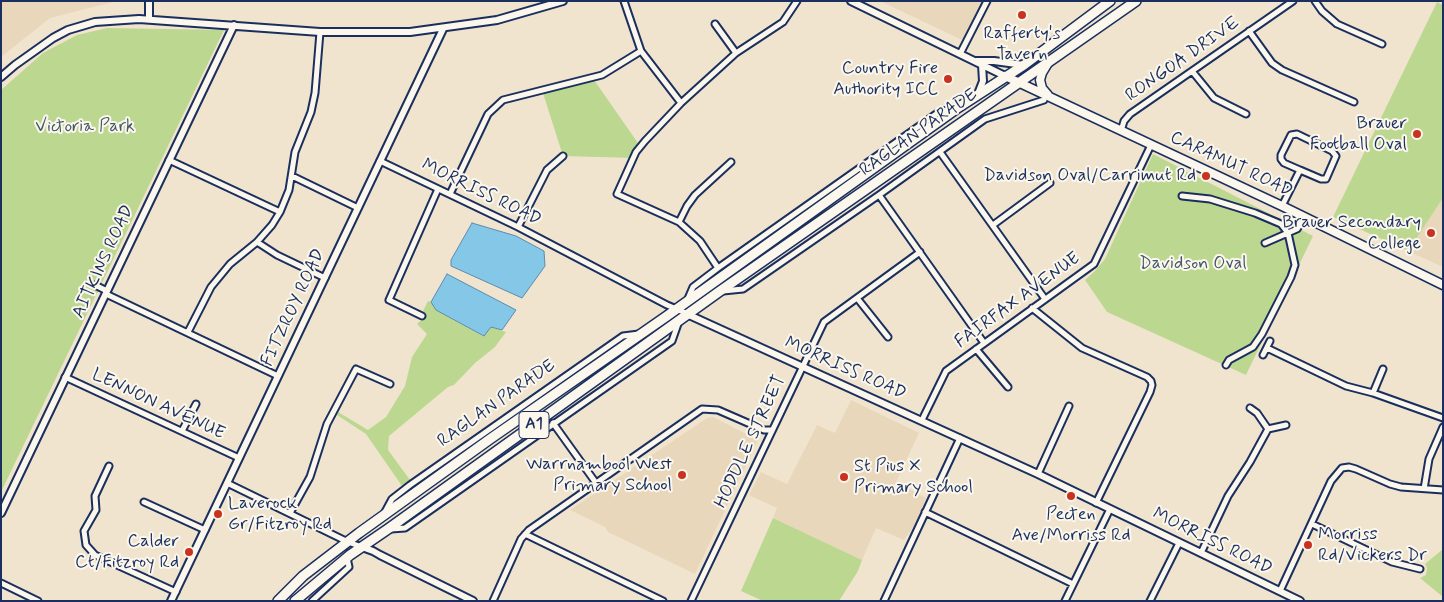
<!DOCTYPE html>
<html>
<head>
<meta charset="utf-8">
<style>
  body { margin:0 }
  #map { position:relative; width:1444px; height:602px; overflow:hidden; background:#f0e4cf; font-family:Mynerve,sans-serif }
  canvas { display:block }
  .frame { position:absolute; inset:0; border:2px solid #1b2f5e; pointer-events:none }
</style>
</head>
<body>
<div id="map">
<canvas width="1444" height="602"></canvas>
<div class="frame"></div>
</div>
<script>
const c = document.querySelector('canvas').getContext('2d');
c.lineJoin = 'round';
function fillPath(path, color) {
  c.fillStyle = color;
  c.fill(path, 'evenodd');
}
function poly(rows) {
  const path = new Path2D();
  for (const r of rows) {
    path.moveTo(r[0], r[1]);
    for (let i = 2; i < r.length; i += 2) path.lineTo(r[i], r[i + 1]);
  }
  return path;
}
function strokePath(path, color, width, dash) {
  c.strokeStyle = color;
  c.lineWidth = width;
  c.lineCap = dash ? 'butt' : 'round';
  c.setLineDash(dash || []);
  c.stroke(path);
}
function write(font, color, halo, rows, align = 'center') {
  c.font = font + ' Mynerve,sans-serif';
  c.lineWidth = 4;
  c.setLineDash([]);
  c.textBaseline = 'middle';
  c.strokeStyle = halo;
  c.fillStyle = color;
  for (const [text, x, y, turn = 0] of rows) {
    c.save();
    c.translate(x, y);
    c.rotate((+turn || 0) * Math.PI / 180);
    c.textAlign = isNaN(turn) ? turn : align;
    if (halo) c.strokeText(text, 0, 0);
    c.fillText(text, 0, 0);
    c.restore();
  }
}
const built = poly([
  [1,1,117,1,50,18,1,57],
  [880,1,982,1,962,40],
  [1443,198,1443,267,1408,251],
  [851,400,919,433,896,482,926,498,914,526,904,540,876,528,862,560,773,518,777,508,749,495,761,472,787,484,817,425,835,433],
  [713,417,758,440,695,574,608,532,605,527,570,510,707,418]
]);
const green = poly([
  [1437,2,1443,5,1443,198,1408,251,1333,217],
  [107,28,224,30,1,492,1,90,43,53,77,35],
  [592,77,640,146,633,158,563,156,542,90],
  [1153,154,1313,236,1246,375,1107,312,1085,280,1095,271,1105,259],
  [428,301,431,302,436,310,483,336,491,327,506,332,495,347,475,363,454,385,448,387,389,436,388,450,410,480,402,486,366,434,337,415,338,412,368,430,386,417,405,386,412,357,427,334,417,324,420,321,425,320,426,314,423,311],
  [773,518,862,560,858,571,839,601,763,601,741,591],
  [1443,549,1443,597,1420,578,1426,575,1427,568,1425,564]
]);
const water = poly([
  [472,223,516,236,544,251,545,266,522,298,451,266,451,260,472,223],
  [447,274,516,310,502,330,491,327,484,336,436,310,431,302,447,274]
]);
const minor = poly([
  [624,1,641,51,681,103],
  [1315,1,1322,11,1337,24,1382,44],
  [715,24,736,53],
  [1249,31,1272,63,1282,70,1354,102],
  [960,54,987,1],
  [1192,71,1214,98,1246,114],
  [1121,131,1124,121,1130,114,1293,1],
  [940,152,1045,299],
  [169,160,280,212],
  [380,161,518,227,667,305,688,314],
  [292,176,358,208],
  [450,194,488,114,503,100,602,75,641,51],
  [879,195,984,343],
  [1182,196,1210,199,1255,213,1281,224,1288,233,1295,265,1291,277,1262,334,1253,347,1229,360,1226,365],
  [1282,206,1300,170,1284,163,1281,159,1281,155,1291,135,1297,134,1332,151,1336,156,1326,179,1321,179,1300,170],
  [679,222,687,206,695,195,731,162],
  [993,225,1050,183],
  [518,227,547,170,563,156],
  [257,242,277,255,325,278],
  [1265,243,1297,229,1305,217],
  [718,268,700,241,679,222,617,194,636,152,645,141,681,103,736,53,783,22,797,1],
  [95,285,107,291],
  [723,291,743,289,879,195,985,119,1044,100],
  [106,294,278,376],
  [857,298,888,337],
  [687,301,693,287,718,268,939,112,953,109],
  [1032,308,1082,348,1147,377,1151,381,1152,385,1150,392,1096,503],
  [422,316,389,300,438,189],
  [188,332,211,287,230,264,257,242,272,225,280,212,289,190,295,152,311,112,315,93,320,32],
  [1267,348,1346,386,1373,393,1443,418],
  [976,349,1008,387],
  [1263,355,1270,341],
  [65,377,239,458],
  [1373,393,1383,369],
  [1250,408,1257,413,1268,429],
  [922,420,946,371,1094,264,1151,145],
  [553,423,596,483],
  [182,431,196,404],
  [109,466,95,496,96,510,84,531,86,545,95,555,176,592],
  [1038,474,1069,406],
  [227,483,348,542,362,547],
  [1424,489,1429,459,1443,427],
  [144,502,205,530],
  [385,512,392,499,410,485,623,336,639,334],
  [925,512,1073,584],
  [290,513,310,477,327,424,356,369,390,384],
  [1312,524,1392,562,1420,569],
  [391,529,405,528,672,341,679,321],
  [525,534,663,601],
  [1201,553,1228,496,1250,462,1268,429,1286,425],
  [1,583,38,601],
  [1280,591,1331,481,1342,468,1349,467,1356,469,1390,484,1401,487,1443,490],
  [312,601,349,567,347,558],
  [493,601,521,539,529,530,702,409,718,410,764,430,772,430],
  [691,601,824,322,920,252],
  [884,601,960,438],
  [1065,601,1110,509],
  [1150,601,1179,543]
]);
const tertiary = poly([
  [851,1,1005,76],
  [149,19,149,1],
  [976,61,994,61,1024,65],
  [1,77,15,65,53,38,68,30,95,22,139,19,320,32,410,32,497,20,563,1],
  [978,94,983,81,982,65],
  [689,315,1038,474,1300,601],
  [1,513,234,25],
  [362,547,373,551,380,555,473,601],
  [171,601,443,29]
]);
const secondary = poly([
  [1048,63,1042,73,1040,80,1042,88,1048,95],
  [1005,76,1282,206,1443,285]
]);
const trunk = poly([
  [278,601,303,576,359,533,490,439,667,316,956,109,1024,65,1110,1],
  [295,601,350,555,388,529,720,291,1136,1]
]);
const markers = [
  [1022,15,5,"#c8321e"],
  [948,79,5,"#c8321e"],
  [1417,134,5,"#c8321e"],
  [1206,176,5,"#c8321e"],
  [1431,233,5,"#c8321e"],
  [682,475,5,"#c8321e"],
  [844,477,5,"#c8321e"],
  [1071,496,5,"#c8321e"],
  [218,514,5,"#c8321e"],
  [1308,545,5,"#c8321e"],
  [189,552,5,"#c8321e"]
];
const shields = [
  [534,425,30]
];
const shieldNames = [
  ["A1",534,425]
];
const poiNames = [
  ["Rafferty's",1022,34,"center"],
  ["Tavern",1022,55,"center"],
  ["Country Fire",938,69],
  ["Authority ICC",938,90],
  ["Brauer",1407,124],
  ["Football Oval",1407,145],
  ["Davidson Oval/Carrimut Rd",1196,176],
  ["Brauer Secondary",1421,223],
  ["College",1421,244],
  ["Warrnambool West",672,465],
  ["Primary School",672,486],
  ["St Pius X",854,467,"left"],
  ["Primary School",854,488,"left"],
  ["Laverock",228,504,"left"],
  ["Gr/Fitzroy Rd",228,525,"left"],
  ["Pecten",1071,515,"center"],
  ["Ave/Morriss Rd",1071,536,"center"],
  ["Morriss",1318,535,"left"],
  ["Rd/Vickers Dr",1318,556,"left"],
  ["Calder",179,542],
  ["Ct/Fitzroy Rd",179,563]
];
const streetNames = [
  ["RONGOA DRIVE",1183,60,-35],
  ["RAGLAN PARADE",919,133,-35],
  ["CARAMUT ROAD",1231,165,25],
  ["MORRISS ROAD",481,193,26],
  ["AITKINS ROAD",104,262,-65],
  ["FAIRFAX AVENUE",1018,301,-36],
  ["FITZROY ROAD",294,308,-65],
  ["MORRISS ROAD",845,369,24],
  ["RAGLAN PARADE",497,404,-35],
  ["LENNON AVENUE",158,405,25],
  ["HODDLE STREET",751,442,-65],
  ["MORRISS ROAD",1212,542,26]
];
const parkNames = [
  ["Victoria Park",85,127],
  ["Davidson Oval",1193,264]
];
fillPath(built, '#e9d7bb');
fillPath(green, '#bcd890');
fillPath(water, '#85c7e6');
strokePath(water, '#5b8ab0', 1);
strokePath(minor, '#1b2f5e', 9);
strokePath(tertiary, '#1b2f5e', 10);
strokePath(secondary, '#1b2f5e', 11);
strokePath(trunk, '#1b2f5e', 12);
strokePath(minor, '#fbf7ec', 5);
strokePath(tertiary, '#fbf7ec', 6);
strokePath(secondary, '#fbf7ec', 8);
strokePath(trunk, '#fbf7ec', 9);
for (const [x, y, r, color] of markers) {
  const dot = new Path2D();
  dot.arc(x, y, r, 0, 2 * Math.PI);
  c.fillStyle = color;
  c.fill(dot);
  strokePath(dot, '#fbf7ec', 2);
}
for (const [x, y, w] of shields) {
  const box = new Path2D();
  box.roundRect(x - w / 2, y - 13.5, w, 27, 4);
  c.fillStyle = '#fbf7ec';
  c.fill(box);
  strokePath(box, '#1b2f5e', 1);
}
write('bold 16px', '#1b2f5e', null, shieldNames);
write('18px', '#1b2f5e', '#fbf7ec', poiNames, 'right');
write('18px', '#1b2f5e', '#fbf7ec', streetNames);
write('18px', '#43596a', '#fbf7ec', parkNames);
</script>
</body>
</html>
